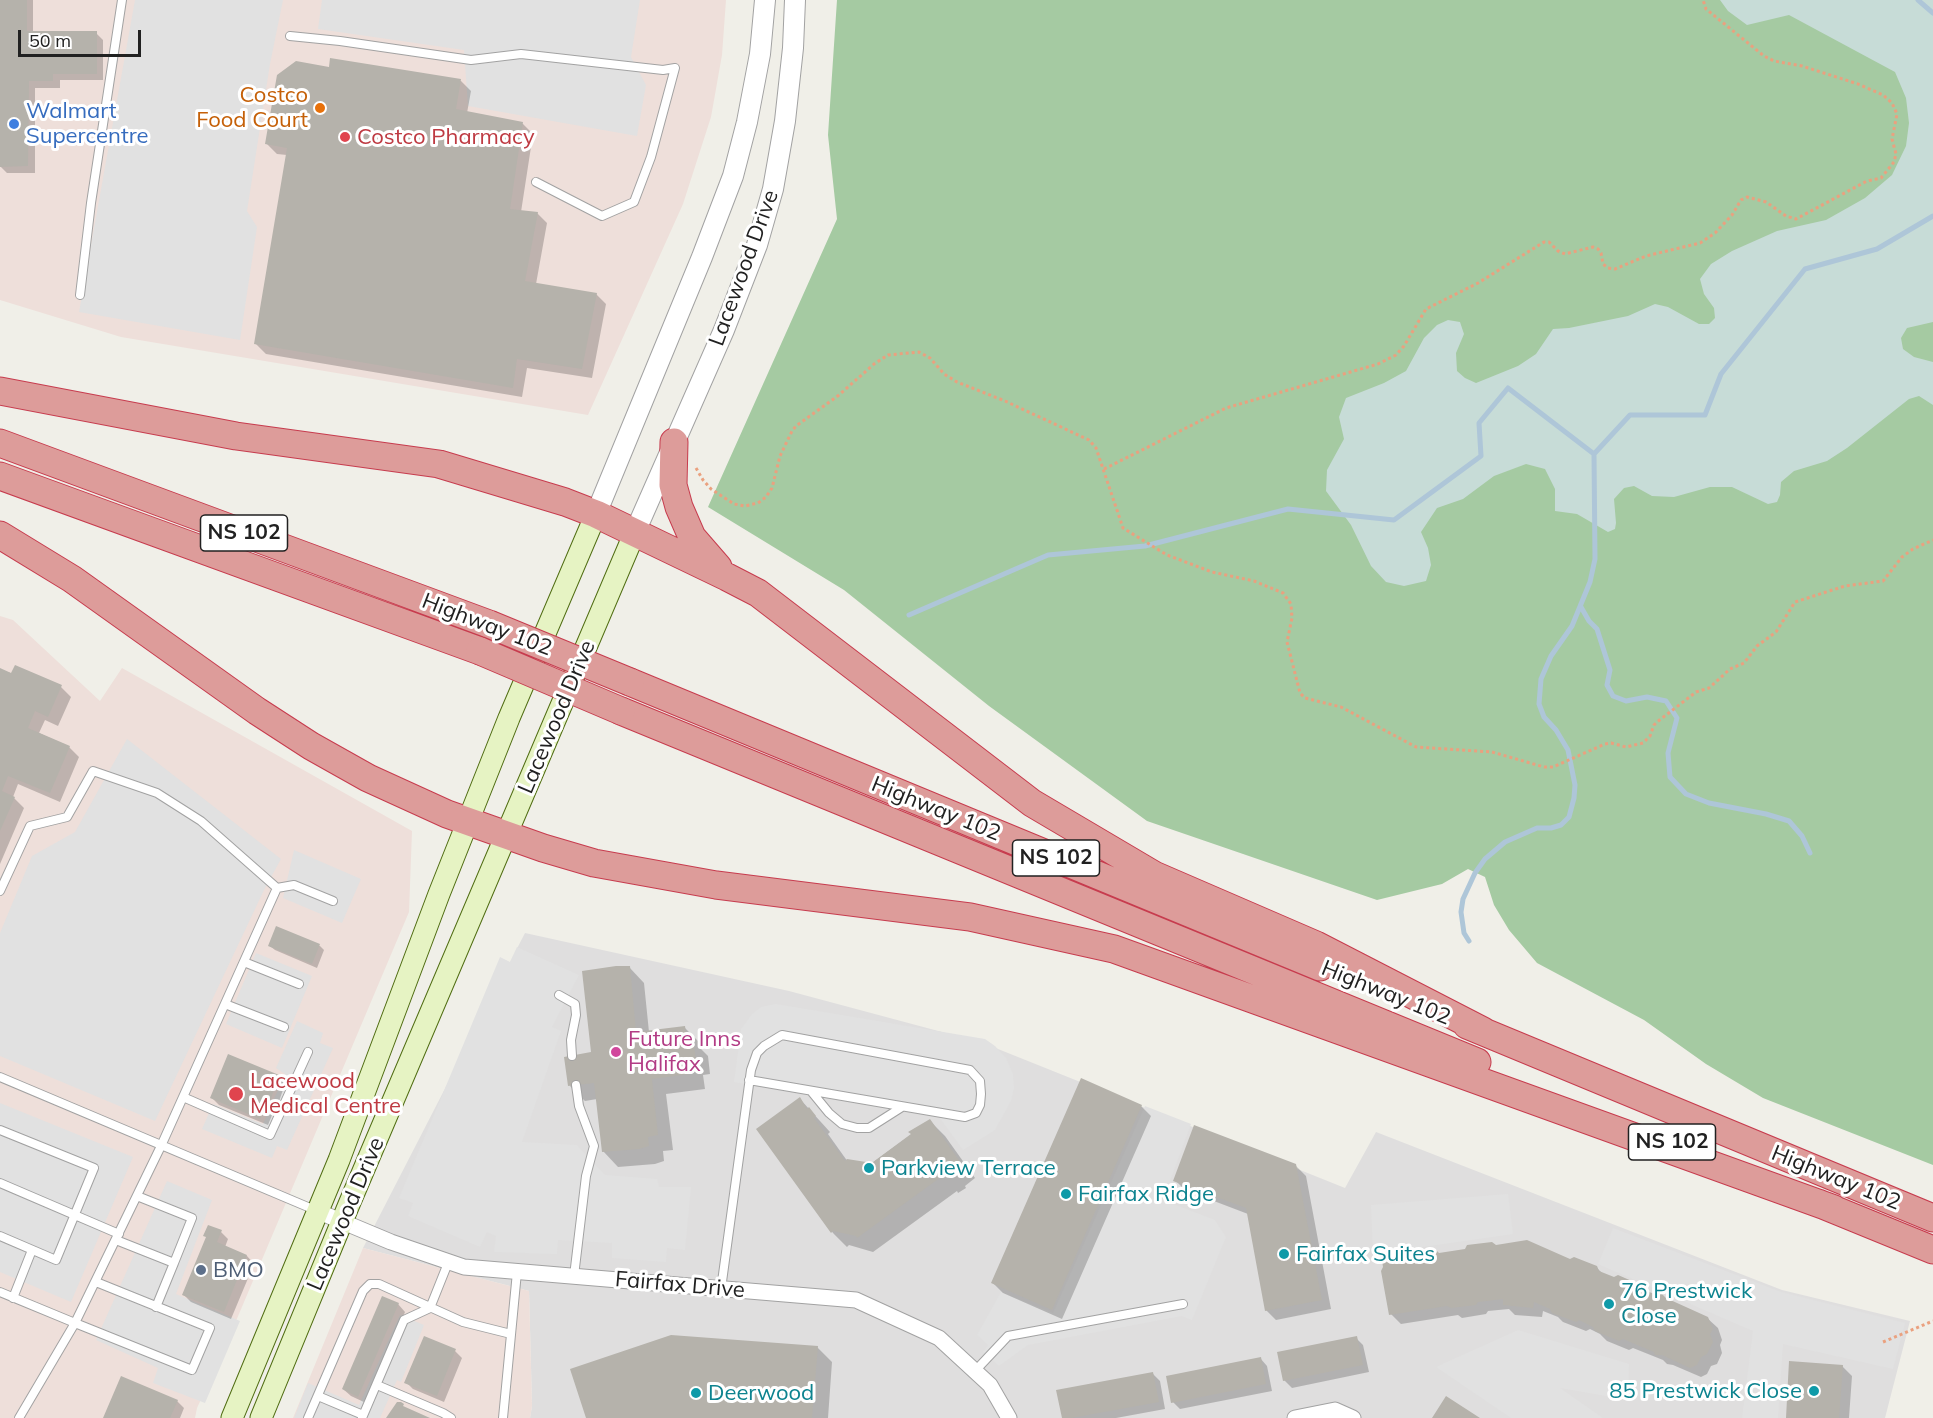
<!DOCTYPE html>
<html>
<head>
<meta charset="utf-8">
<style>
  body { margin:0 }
  #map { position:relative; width:1933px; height:1418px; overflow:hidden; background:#f0efe8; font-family:Mulish,sans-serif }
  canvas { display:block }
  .scale { position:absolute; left:18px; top:30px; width:123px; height:27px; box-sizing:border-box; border:3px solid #212121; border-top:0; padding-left:8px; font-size:18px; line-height:21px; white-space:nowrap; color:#212121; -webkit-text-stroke:4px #fff; paint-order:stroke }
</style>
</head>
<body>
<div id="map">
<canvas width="1933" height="1418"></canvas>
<div class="scale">50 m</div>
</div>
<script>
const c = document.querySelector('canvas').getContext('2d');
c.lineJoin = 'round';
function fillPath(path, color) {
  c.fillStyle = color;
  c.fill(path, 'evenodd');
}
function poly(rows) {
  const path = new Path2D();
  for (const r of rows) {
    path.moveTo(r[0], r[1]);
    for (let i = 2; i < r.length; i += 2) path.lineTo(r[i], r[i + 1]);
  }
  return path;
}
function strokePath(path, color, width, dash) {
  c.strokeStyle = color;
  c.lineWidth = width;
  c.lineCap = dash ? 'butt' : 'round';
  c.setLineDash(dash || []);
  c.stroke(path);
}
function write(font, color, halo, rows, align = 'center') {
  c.font = font + ' Mulish,sans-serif';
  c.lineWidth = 6;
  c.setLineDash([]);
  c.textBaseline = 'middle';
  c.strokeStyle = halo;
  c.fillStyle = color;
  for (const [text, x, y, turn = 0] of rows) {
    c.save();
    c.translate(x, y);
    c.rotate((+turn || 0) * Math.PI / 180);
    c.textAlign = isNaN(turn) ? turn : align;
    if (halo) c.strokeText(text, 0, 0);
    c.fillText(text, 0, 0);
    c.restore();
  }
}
const residential = poly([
  [525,933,789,991,983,1043,1345,1188,1376,1132,1782,1290,1910,1321,1885,1418,530,1418,532,1406,529,1291,363,1248]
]);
const commercial = poly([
  [0,0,726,0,722,55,711,117,683,204,588,415,121,337,0,300],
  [0,616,13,620,100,701,122,668,412,831,409,912,225,1347,197,1408,195,1418,0,1418],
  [363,1248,529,1291,532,1406,530,1418,293,1418]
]);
const forest = poly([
  [837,0,1933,0,1933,1165,1763,1098,1706,1064,1644,1020,1537,963,1509,930,1494,905,1485,877,1468,869,1442,884,1377,900,1147,821,989,706,844,590,708,507,837,219,828,135]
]);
const wetland = poly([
  [1720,0,1933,0,1933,322,1907,328,1901,338,1903,349,1914,357,1933,362,1933,405,1919,396,1909,399,1847,448,1827,461,1794,471,1781,482,1780,495,1777,502,1768,504,1732,487,1710,487,1674,497,1652,496,1634,486,1624,488,1614,499,1616,523,1615,529,1608,532,1577,514,1555,511,1555,489,1545,469,1526,464,1494,476,1463,499,1437,508,1421,532,1428,548,1431,565,1426,581,1404,586,1386,582,1371,566,1351,525,1326,491,1327,470,1344,439,1339,417,1346,398,1384,383,1406,371,1424,338,1437,325,1448,320,1460,322,1464,334,1456,353,1457,371,1465,378,1476,383,1518,366,1536,354,1553,329,1569,328,1628,316,1655,304,1668,307,1699,324,1709,324,1715,318,1714,308,1704,294,1700,279,1711,264,1732,251,1777,231,1826,220,1865,198,1892,175,1906,146,1909,123,1906,98,1895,72,1789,15,1747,25,1728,11]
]);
const parking = poly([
  [135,0,283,0,270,64,247,211,257,227,240,340,79,312],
  [322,0,640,0,631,57,646,85,637,136,468,106,464,50,318,29],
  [127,739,281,859,264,890,155,1121,0,1056,0,933,32,856,75,832],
  [294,850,361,879,342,923,283,898],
  [517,947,579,975,552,1027,561,1031,522,1142,577,1145,605,1175,657,1179,659,1187,691,1187,685,1250,667,1248,666,1262,612,1258,612,1243,558,1240,557,1254,494,1252,496,1236,487,1232,480,1247,408,1216,413,1203,399,1198,500,957,510,962],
  [256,953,312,976,282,1048,226,1024],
  [776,1004,985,1039,995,1046,1006,1058,1013,1074,1014,1088,1011,1101,995,1130,963,1150,939,1117,734,1082,741,1029,752,1014,761,1007],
  [297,1021,323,1033,320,1043,333,1048,287,1150,277,1146,272,1158,202,1129,213,1104,263,1124,285,1074,276,1068],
  [0,1103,133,1157,71,1302,0,1272],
  [1145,1106,1191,1124,1163,1200,1215,1220,1226,1237,1192,1320,1182,1316,1028,1345,999,1366,983,1352,988,1345,977,1335,1001,1292,1053,1313],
  [167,1181,212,1200,176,1294,240,1321,205,1403,153,1383,158,1368,96,1340],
  [1508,1194,1513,1234,1373,1254,1371,1205],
  [1613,1228,1781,1292,1905,1323,1893,1369,1783,1344,1778,1418,1742,1418,1753,1331,1598,1264],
  [400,1315,424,1325,401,1382,397,1380,380,1418,294,1418,308,1383,359,1405],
  [1518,1330,1629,1364,1628,1400,1560,1388,1603,1418,1511,1418,1436,1367]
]);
const shadow = poly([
  [0,0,33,0,33,33,96,33,103,40,103,80,60,80,60,88,35,88,35,173,7,173,0,166],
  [330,69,461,81,471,91,467,113,523,124,533,134,521,212,537,213,547,223,536,284,596,294,606,304,592,378,527,368,522,397,266,354,256,344,287,155,277,154,267,144],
  [0,670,61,687,71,697,58,726,45,720,39,733,69,747,79,757,60,802,18,784,13,797,24,808,0,864],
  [277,928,320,946,324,950,317,968,275,950,270,946],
  [629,967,644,983,649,1032,685,1028,700,1043,700,1048,708,1056,710,1074,703,1075,705,1089,666,1094,673,1150,663,1151,664,1161,655,1164,618,1167,603,1151,597,1099,585,1101,570,1086,593,1053],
  [278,1077,285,1084,276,1110,274,1110,268,1125,219,1105,211,1097],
  [800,1099,830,1132,828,1134,848,1162,866,1164,868,1166,930,1121,945,1136,975,1178,965,1186,966,1188,958,1193,957,1191,873,1252,849,1245,847,1247,833,1233,758,1129],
  [1141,1106,1151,1116,1062,1319,1003,1293,993,1283],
  [1295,1165,1306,1176,1331,1309,1276,1320,1266,1310,1248,1214,1185,1190,1175,1180],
  [221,1232,228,1239,225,1247,247,1256,254,1264,231,1319,191,1302,184,1295],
  [1495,1246,1596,1267,1604,1275,1640,1286,1647,1293,1707,1318,1718,1328,1722,1340,1720,1345,1722,1353,1717,1364,1711,1366,1707,1374,1701,1377,1673,1365,1667,1364,1663,1360,1633,1348,1629,1350,1607,1341,1600,1334,1590,1329,1586,1331,1563,1322,1558,1317,1543,1311,1542,1317,1515,1315,1509,1309,1488,1311,1486,1314,1462,1318,1458,1315,1401,1324,1391,1314,1439,1254],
  [398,1304,405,1312,366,1403,351,1396,343,1389],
  [1356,1338,1363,1345,1369,1372,1292,1388,1284,1380],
  [817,1347,832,1362,828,1418,588,1418],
  [455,1351,462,1358,444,1402,413,1389,406,1382],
  [1260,1358,1267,1366,1272,1391,1180,1409,1173,1402],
  [1842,1366,1852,1376,1849,1418,1787,1418],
  [1153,1374,1160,1381,1165,1409,1116,1418,1063,1418],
  [177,1401,184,1408,180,1418,105,1418]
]);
const stream = poly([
  [1918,0,1933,13],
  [1581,607,1589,621,1597,629,1610,670,1607,685,1613,696,1626,701,1647,697,1666,701,1677,718,1668,753,1670,777,1686,794,1709,803,1766,814,1789,821,1802,836,1810,853],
  [909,615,1048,555,1145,546,1288,509,1394,520,1481,456,1479,423,1508,388,1594,454,1630,415,1705,415,1721,374,1805,269,1877,249,1933,216],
  [1469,941,1464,933,1461,912,1463,899,1475,873,1485,859,1505,842,1537,828,1551,828,1561,825,1569,817,1574,798,1575,785,1568,750,1556,730,1544,717,1539,704,1541,679,1551,656,1572,626,1590,582,1595,559,1594,454]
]);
const building = poly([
  [0,0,27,0,27,31,97,31,97,74,53,74,53,81,29,81,28,166,0,167],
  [330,58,461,79,456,109,523,122,510,209,538,212,525,281,597,293,582,369,517,359,513,388,254,344,287,148,265,144,277,75,296,61,329,67],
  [15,665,62,685,48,717,35,711,28,728,70,746,50,793,8,776,2,791,15,797,0,831,0,668,11,673],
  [276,926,320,944,312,964,268,946],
  [616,966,630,966,636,1032,685,1026,687,1041,693,1039,696,1060,688,1060,690,1074,652,1079,658,1135,648,1137,649,1146,639,1149,602,1152,594,1083,568,1086,564,1057,591,1052,582,971],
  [228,1054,279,1075,269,1104,267,1103,260,1119,210,1098],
  [1081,1078,1142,1105,1052,1310,991,1283],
  [800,1097,807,1109,809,1107,816,1116,814,1118,845,1161,847,1159,866,1162,866,1165,869,1165,911,1134,908,1132,930,1119,961,1163,951,1170,952,1172,942,1179,941,1177,857,1238,856,1236,833,1231,831,1233,756,1129],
  [1194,1125,1296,1164,1322,1300,1265,1311,1246,1208,1173,1181],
  [208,1225,222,1230,217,1242,247,1255,224,1312,182,1295,206,1237,203,1236],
  [1527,1240,1570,1259,1574,1257,1597,1266,1599,1271,1614,1277,1618,1275,1641,1285,1643,1290,1658,1295,1661,1293,1666,1298,1708,1317,1713,1329,1710,1334,1713,1342,1707,1354,1701,1357,1697,1365,1690,1368,1662,1355,1655,1355,1654,1352,1623,1339,1619,1341,1595,1331,1593,1327,1579,1320,1576,1322,1552,1313,1550,1309,1534,1302,1533,1308,1503,1305,1503,1299,1478,1302,1476,1305,1451,1308,1447,1306,1389,1315,1381,1271,1383,1267,1382,1260,1416,1256,1419,1252,1436,1250,1439,1253,1465,1249,1467,1245,1492,1242,1496,1245],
  [382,1296,399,1303,358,1397,342,1389],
  [671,1335,818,1346,812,1418,586,1418,570,1369],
  [424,1336,456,1349,437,1396,404,1383],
  [1357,1336,1363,1365,1283,1381,1277,1352],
  [1261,1357,1266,1384,1171,1403,1166,1376],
  [1789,1361,1843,1365,1839,1418,1786,1418],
  [1153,1372,1159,1402,1071,1418,1062,1418,1056,1390],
  [121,1376,178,1400,170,1418,103,1418],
  [1446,1396,1480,1418,1432,1418],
  [397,1402,401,1402,404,1404,403,1406,430,1418,386,1418]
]);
const path = poly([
  [696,468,703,480,711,489,734,504,745,506,758,503,766,497,772,488,780,456,792,431,796,426,839,395,874,364,888,355,919,352,930,358,944,374,957,382,1005,401,1089,440,1096,448,1123,528,1167,555,1212,572,1254,581,1283,593,1291,604,1292,618,1287,642,1300,693,1305,698,1341,707,1416,747,1492,752,1544,767,1553,767,1605,744,1611,743,1626,747,1643,743,1650,736,1654,725,1657,722,1696,692,1709,688,1730,669,1744,663,1757,646,1776,632,1795,602,1845,586,1883,581,1902,557,1913,549,1933,540],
  [1104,469,1226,408,1378,364,1396,355,1404,346,1426,309,1478,283,1544,242,1549,242,1558,251,1565,254,1593,247,1598,249,1601,253,1603,264,1608,268,1615,269,1646,256,1700,243,1715,233,1732,215,1741,200,1747,197,1766,202,1786,216,1796,219,1867,181,1881,178,1894,162,1896,154,1892,139,1897,114,1892,103,1883,95,1858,84,1802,66,1774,61,1764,56,1706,9,1703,0],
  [1883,1342,1933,1321]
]);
const service = poly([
  [290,36,340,41,471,60,521,54,663,70,675,68,651,157,634,202,602,216,536,182],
  [80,295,91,203,122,0],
  [277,888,294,885,333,901],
  [0,891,30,826,67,817,93,771,157,793,201,821,277,888,161,1146,75,1323,192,1370,210,1328,96,1282],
  [244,962,299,984],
  [559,995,575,1004,576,1015,571,1040,572,1056],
  [225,1004,284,1027],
  [0,1077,315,1210],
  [811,1091,829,1113,842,1124,857,1128,869,1128,902,1107],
  [183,1097,270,1135,308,1052],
  [0,1130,94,1168,56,1260,0,1236],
  [0,1183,119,1234],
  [116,1240,174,1263,192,1218,137,1196],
  [574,1276,586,1176,594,1146,579,1106,576,1085],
  [721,1289,751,1070,757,1053,764,1046,782,1035,970,1070,980,1081,981,1094,980,1105,976,1113,965,1117,749,1080],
  [0,1292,75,1323,19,1418],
  [13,1298,32,1250],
  [156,1307,174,1263],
  [975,1371,1008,1336,1183,1304],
  [377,1385,443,1413,451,1418],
  [318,1396,363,1415],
  [308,1418,363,1291,370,1284,379,1284,463,1322,511,1334],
  [362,1418,404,1320,430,1308,448,1263],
  [503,1418,517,1272]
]);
const minor = poly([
  [317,1211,391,1242,464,1267,856,1300,939,1338,990,1385,1009,1418],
  [1295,1418,1335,1410,1353,1418]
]);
const tertiary = poly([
  [596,514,702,257,733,176,747,122,760,54,765,0],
  [635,532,724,330,757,245,773,189,785,121,793,48,795,0]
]);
const secondary = poly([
  [232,1418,339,1160,439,894,509,718,596,514],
  [261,1418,350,1202,635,532]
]);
const motorway = poly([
  [0,391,236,436,439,464,565,502,596,514,727,577,758,593,1032,803,1154,875,1316,945,1483,1031],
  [674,442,673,485,679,507,692,537,718,567],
  [0,443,489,624],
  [0,476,480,651],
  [0,535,72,579,257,711,311,746,368,778,447,814,543,848,594,863,716,885,970,917,1114,949,1834,1209],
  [630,682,1320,967],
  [621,711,1477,1062],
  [1467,1025,1933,1218],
  [1818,1203,1933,1250]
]);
const motorwayBridge = poly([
  [489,624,630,682],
  [480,651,621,711]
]);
const markers = [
  [320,108,6,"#e8710a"],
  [14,124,6,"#3f7fe0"],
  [345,137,6,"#e0444e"],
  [616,1052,6,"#d1479c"],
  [236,1094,8,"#e0444e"],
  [869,1168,6,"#0f9aa8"],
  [1066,1194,6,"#0f9aa8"],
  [1284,1254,6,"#0f9aa8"],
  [201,1270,6,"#5c6f8a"],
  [1609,1304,6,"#0f9aa8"],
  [1814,1391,6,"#0f9aa8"],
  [696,1393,6,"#0f9aa8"]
];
const shields = [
  [244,533,87],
  [1056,858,87],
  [1672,1142,87]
];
const shieldNames = [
  ["NS 102",244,533],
  ["NS 102",1056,858],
  ["NS 102",1672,1142]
];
const foodNames = [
  ["Costco",308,95],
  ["Food Court",308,120]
];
const shopNames = [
  ["Walmart",26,111],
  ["Supercentre",26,136]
];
const healthNames = [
  ["Costco Pharmacy",357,137],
  ["Lacewood",250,1081],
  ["Medical Centre",250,1106]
];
const streetNames = [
  ["Lacewood Drive",744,268,-70],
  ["Highway 102",487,625,21],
  ["Lacewood Drive",557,717,-67],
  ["Highway 102",936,809,22],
  ["Highway 102",1386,993,22],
  ["Highway 102",1836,1178,22],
  ["Lacewood Drive",346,1214,-67],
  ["Fairfax Drive",680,1285,5]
];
const hotelNames = [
  ["Future Inns",628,1039],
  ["Halifax",628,1064]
];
const cultureNames = [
  ["Parkview Terrace",881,1168],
  ["Fairfax Ridge",1078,1194],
  ["Fairfax Suites",1296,1254],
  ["76 Prestwick",1621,1291],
  ["Close",1621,1316],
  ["85 Prestwick Close",1802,1391,"right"],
  ["Deerwood",708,1393]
];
const serviceNames = [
  ["BMO",213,1270]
];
fillPath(residential, '#dfdede');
fillPath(commercial, '#eedfda');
fillPath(forest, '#a5caa2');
fillPath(wetland, '#c7dcd7');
fillPath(parking, '#e1e1e1');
fillPath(shadow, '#0003');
strokePath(stream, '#aec6d8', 5);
fillPath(building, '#b5b2ab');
strokePath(service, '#a2a2a2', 10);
strokePath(minor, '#a2a2a2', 17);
strokePath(tertiary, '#a2a2a2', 22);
strokePath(secondary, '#506d12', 23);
strokePath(motorway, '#c73c4e', 29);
strokePath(path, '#eaa17f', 3, [3, 3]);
strokePath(service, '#fff', 8);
strokePath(minor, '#fff', 15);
strokePath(tertiary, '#fff', 20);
strokePath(secondary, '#e6f3c3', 21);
strokePath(motorway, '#dd9c9a', 27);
strokePath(motorwayBridge, '#c73c4e', 29, []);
strokePath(motorwayBridge, '#dd9c9a', 27);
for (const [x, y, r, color] of markers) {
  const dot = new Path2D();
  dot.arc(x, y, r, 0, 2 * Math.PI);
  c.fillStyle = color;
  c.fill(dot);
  strokePath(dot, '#fff', 2);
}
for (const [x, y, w] of shields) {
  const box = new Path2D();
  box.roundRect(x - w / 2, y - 18, w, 36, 4.5);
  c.fillStyle = '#fff';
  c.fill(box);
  strokePath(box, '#212121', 1.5);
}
write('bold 21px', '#212121', null, shieldNames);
write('22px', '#c56008', '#fff', foodNames, 'right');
write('22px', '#366cbe', '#fff', shopNames, 'left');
write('22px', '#be3a42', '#fff', healthNames, 'left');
write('22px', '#212121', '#fff', streetNames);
write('22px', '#b23c85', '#fff', hotelNames, 'left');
write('22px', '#0d838f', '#fff', cultureNames, 'left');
write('22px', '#4e5e75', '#fff', serviceNames, 'left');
</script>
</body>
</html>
